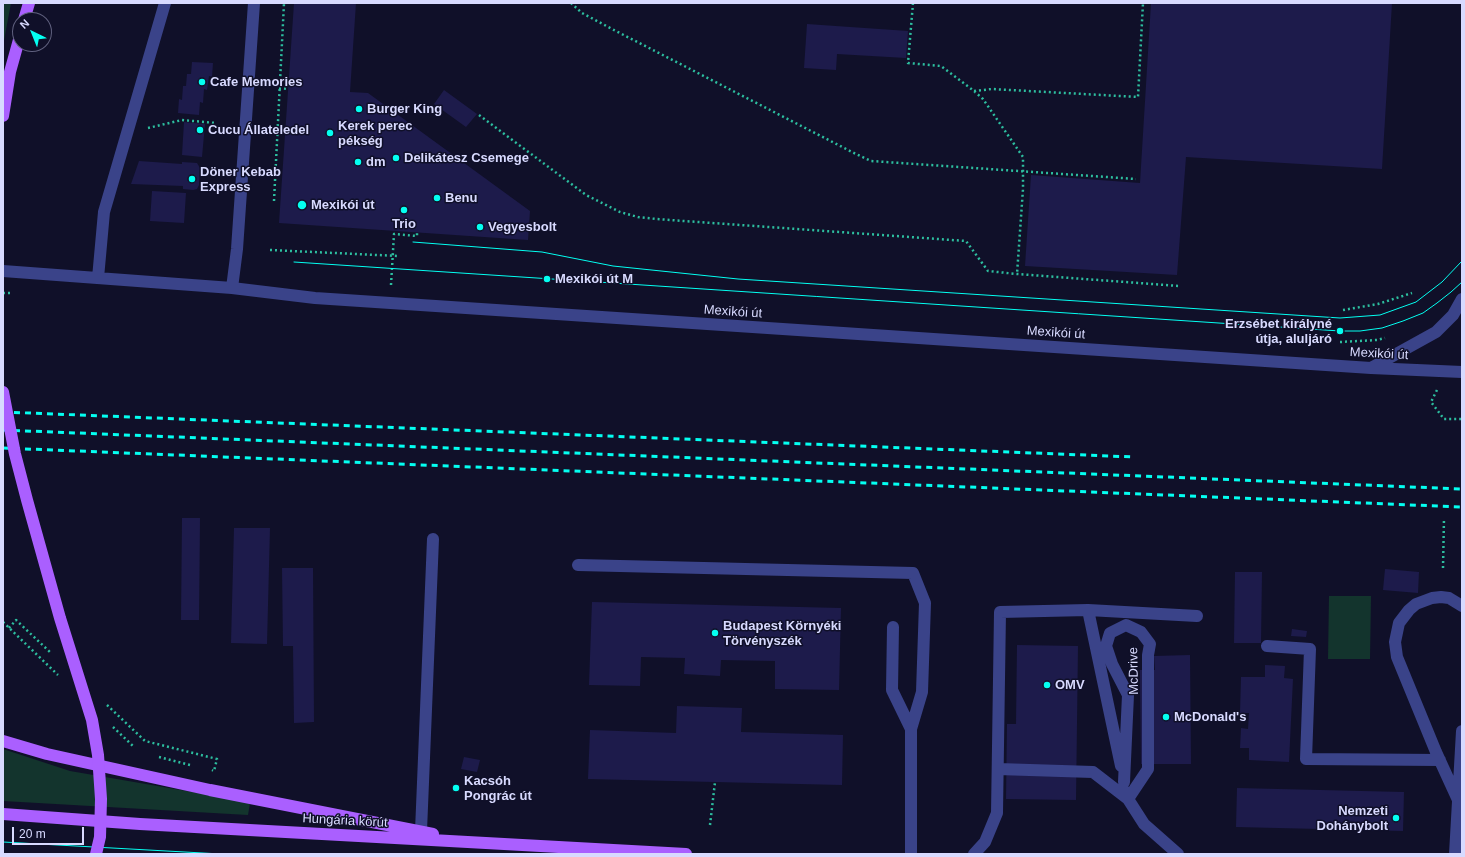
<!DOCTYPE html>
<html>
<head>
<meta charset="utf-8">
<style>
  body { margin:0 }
  #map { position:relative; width:1465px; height:857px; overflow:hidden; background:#101029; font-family:Helvetica,sans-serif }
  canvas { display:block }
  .frame { position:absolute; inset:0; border:4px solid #d8daff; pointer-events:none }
  .north { position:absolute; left:12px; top:12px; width:40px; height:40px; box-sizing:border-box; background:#101029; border:1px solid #60617f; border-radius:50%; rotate:317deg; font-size:11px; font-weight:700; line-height:16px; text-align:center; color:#d8daff }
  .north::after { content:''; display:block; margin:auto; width:14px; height:18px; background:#04fff1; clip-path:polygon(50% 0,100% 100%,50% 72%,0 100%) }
  .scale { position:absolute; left:12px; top:827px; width:72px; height:18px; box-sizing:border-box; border:2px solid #d8daff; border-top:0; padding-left:5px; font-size:12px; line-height:14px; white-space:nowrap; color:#d8daff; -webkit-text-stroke:3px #101029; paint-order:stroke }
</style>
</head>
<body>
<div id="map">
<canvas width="1465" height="857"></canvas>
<div class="frame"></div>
<div class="north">N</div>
<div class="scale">20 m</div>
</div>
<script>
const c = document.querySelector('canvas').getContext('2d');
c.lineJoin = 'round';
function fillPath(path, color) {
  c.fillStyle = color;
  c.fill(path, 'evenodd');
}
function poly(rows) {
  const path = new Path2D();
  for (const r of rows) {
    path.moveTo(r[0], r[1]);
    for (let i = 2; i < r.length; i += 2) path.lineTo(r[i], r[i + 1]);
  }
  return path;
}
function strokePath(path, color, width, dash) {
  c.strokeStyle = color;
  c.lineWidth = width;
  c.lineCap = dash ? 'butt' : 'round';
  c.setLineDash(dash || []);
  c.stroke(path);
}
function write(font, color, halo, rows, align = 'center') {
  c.font = font + ' Helvetica,sans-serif';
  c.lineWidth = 3;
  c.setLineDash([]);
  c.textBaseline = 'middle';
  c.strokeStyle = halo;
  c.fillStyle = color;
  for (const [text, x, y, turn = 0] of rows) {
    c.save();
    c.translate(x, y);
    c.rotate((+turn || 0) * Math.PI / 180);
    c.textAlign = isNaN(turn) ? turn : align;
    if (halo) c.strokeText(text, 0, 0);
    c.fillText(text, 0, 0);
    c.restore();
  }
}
const green = poly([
  [3,3,11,3,3,46],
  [1329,596,1371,596,1370,659,1328,659],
  [3,749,70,771,204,794,250,803,248,815,3,801]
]);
const building = poly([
  [294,3,356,3,350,92,368,93,530,211,528,240,279,223],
  [1151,3,1392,3,1382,169,1186,157,1177,275,1025,266,1031,175,1140,183],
  [807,24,908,31,906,58,837,54,836,70,804,68],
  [192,62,213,63,212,77,209,76,207,90,204,89,203,103,200,102,199,115,178,113,179,99,182,100,183,86,186,86,187,74,191,74],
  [444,90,477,114,466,127,434,104],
  [184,122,205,124,202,157,182,155],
  [139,161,182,164,182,162,197,163,200,168,199,185,197,189,193,190,183,189,183,186,131,184],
  [152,191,186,193,184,223,150,221],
  [182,518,200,518,199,620,181,620],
  [234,528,270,528,267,644,231,643],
  [282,568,313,568,314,722,294,723,293,646,283,646],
  [1385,569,1419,572,1418,593,1383,590],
  [1235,572,1262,572,1261,643,1234,643],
  [592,602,841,608,839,690,775,689,775,661,721,660,720,676,684,674,685,658,641,657,640,686,589,685],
  [1292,629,1307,631,1306,637,1291,636],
  [1017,645,1078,646,1076,800,1006,799,1007,724,1016,724],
  [1190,655,1191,764,1141,764,1140,670,1155,670,1154,656],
  [1265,665,1285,666,1284,678,1293,679,1289,762,1249,760,1249,748,1240,748,1241,728,1248,729,1249,713,1240,713,1241,677,1265,677],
  [677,706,742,708,741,732,843,735,842,785,588,779,590,730,676,733],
  [464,757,480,760,477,772,461,769],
  [1237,788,1404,792,1403,831,1236,827]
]);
const path = poly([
  [571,3,582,13,612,29,854,153,871,161,1136,179],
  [913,3,908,63,941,66,974,91,983,99,1023,157,1023,189,1017,274],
  [279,88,288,89],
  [974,91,992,89,1138,97,1143,3],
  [479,115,586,195,620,212,638,217,656,219,966,241,988,271,1017,274,1179,286],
  [148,128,182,120,216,123],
  [274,201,284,3],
  [270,250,399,256],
  [391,285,394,234,417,236,417,232],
  [3,293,10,293],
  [1343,310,1378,304,1412,293],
  [1340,342,1377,340,1385,338],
  [1437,390,1431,402,1444,419,1462,419],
  [1443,568,1444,518],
  [3,622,58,675],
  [9,628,16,620,51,653],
  [107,705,145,741,217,759,214,771,212,770],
  [113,727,133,746],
  [159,757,190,765],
  [710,825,715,782]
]);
const minor = poly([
  [3,271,232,288,315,298,1371,368,1462,372],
  [98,278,104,212,165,3],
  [232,288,237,249,254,3],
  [1371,368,1436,332,1453,315,1462,299],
  [578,565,913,573,925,603,922,692,911,729,911,854],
  [1088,610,1121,766],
  [893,627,892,690,911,729],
  [1267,646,1310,649,1306,759,1440,760],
  [998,769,1093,772,1128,799,1148,769,1148,655,1150,644,1141,632,1126,625,1110,633,1106,646,1112,664,1128,695,1124,782],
  [1126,792,1128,799,1144,824,1178,854],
  [1458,800,1436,752,1397,657,1395,642,1399,623,1409,610,1416,604,1432,598,1441,597,1449,598,1462,606],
  [421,831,433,539],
  [974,854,985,842,997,813,1000,612,1088,610,1197,616],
  [1455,854,1462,731]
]);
const major = poly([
  [24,20,29,3],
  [3,116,10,72,20,36],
  [3,741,47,754,210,790,433,834],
  [3,814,140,824,686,854]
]);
const tram = poly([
  [413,242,542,252,613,266,738,279,1340,318,1380,315,1416,302,1442,282,1462,261],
  [294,262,1340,331,1360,331,1382,328,1403,321,1423,313,1437,303,1451,292,1462,282],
  [3,842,221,854]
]);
const rail = poly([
  [3,412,1134,457],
  [3,430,1462,489],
  [3,448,1462,507]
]);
const majorBridge = poly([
  [3,392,15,454,27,500,60,618,92,720,98,755,101,799,100,837,96,854]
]);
const markers = [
  [202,82,4,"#04fff1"],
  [359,109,4,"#04fff1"],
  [200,130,4,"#04fff1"],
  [330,133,4,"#04fff1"],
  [396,158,4,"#04fff1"],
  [358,162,4,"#04fff1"],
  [192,179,4,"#04fff1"],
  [437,198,4,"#04fff1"],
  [302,205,5,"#04fff1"],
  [404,210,4,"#04fff1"],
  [480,227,4,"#04fff1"],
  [547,279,4,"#04fff1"],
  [1340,331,4,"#04fff1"],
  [715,633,4,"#04fff1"],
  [1047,685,4,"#04fff1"],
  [1166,717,4,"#04fff1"],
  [456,788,4,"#04fff1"],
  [1396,818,4,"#04fff1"]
];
const poiNames = [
  ["Cafe Memories",210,82],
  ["Burger King",367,109],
  ["Kerek perec",338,126],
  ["pékség",338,141],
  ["Cucu Állateledel",208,130],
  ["Delikátesz Csemege",404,158],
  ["dm",366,162],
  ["Döner Kebab",200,172],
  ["Express",200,187],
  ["Benu",445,198],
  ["Mexikói út",311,205],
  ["Trio",404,224,"center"],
  ["Vegyesbolt",488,227],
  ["Mexikói út M",555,279],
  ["Erzsébet királyné",1332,324,"right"],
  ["útja, aluljáró",1332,339,"right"],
  ["Budapest Környéki",723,626],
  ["Törvényszék",723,641],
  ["OMV",1055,685],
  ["McDonald's",1174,717],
  ["Kacsóh",464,781],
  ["Pongrác út",464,796],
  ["Nemzeti",1388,811,"right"],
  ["Dohánybolt",1388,826,"right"]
];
const streetNames = [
  ["Mexikói út",733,312,4],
  ["Mexikói út",1056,333,4],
  ["Mexikói út",1379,354,3],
  ["McDrive",1134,671,-91],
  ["Hungária körút",345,821,3]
];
fillPath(green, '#13342d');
fillPath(building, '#1d1b4b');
strokePath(path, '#2dbe9f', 2.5, [2, 3]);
strokePath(minor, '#3a4389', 12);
strokePath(major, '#aa5fff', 12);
strokePath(tram, '#04fff1', 1);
strokePath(rail, '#04fff1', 3, [6, 5]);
strokePath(majorBridge, '#aa5fff', 12);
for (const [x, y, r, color] of markers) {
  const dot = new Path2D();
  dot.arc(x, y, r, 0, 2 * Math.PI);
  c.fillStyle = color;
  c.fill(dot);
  strokePath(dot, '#101029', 1.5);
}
write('bold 13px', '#d8daff', '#101029', poiNames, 'left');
write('13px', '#d8daff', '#101029', streetNames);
</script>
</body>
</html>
